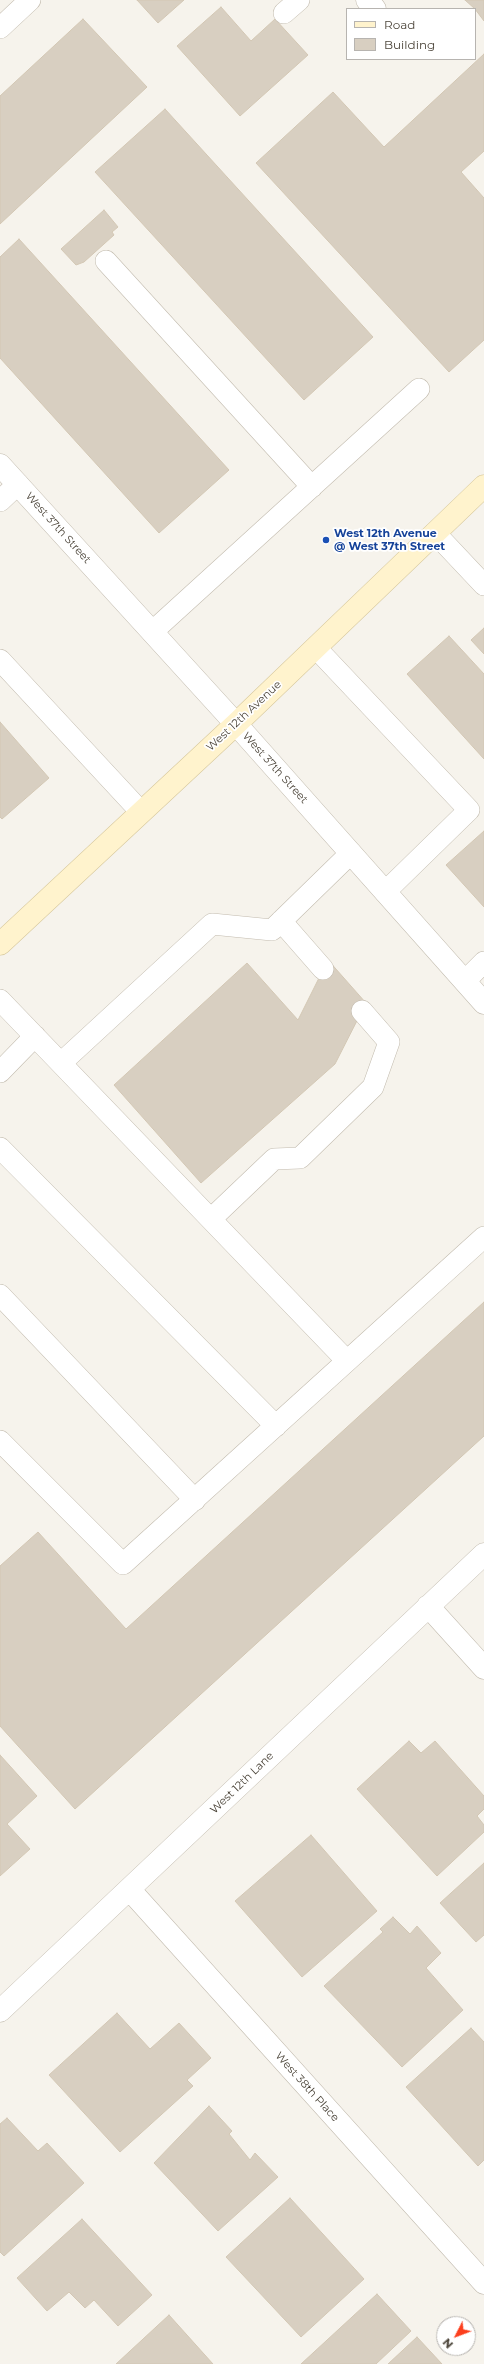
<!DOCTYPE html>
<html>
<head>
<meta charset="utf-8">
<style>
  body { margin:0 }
  #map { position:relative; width:484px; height:2364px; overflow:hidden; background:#f6f3ec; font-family:Montserrat,sans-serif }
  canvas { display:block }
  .legend { position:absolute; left:346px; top:8px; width:130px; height:52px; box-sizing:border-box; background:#fff; border:1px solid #b7b4b0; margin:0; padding:5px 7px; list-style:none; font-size:12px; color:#4b4439 }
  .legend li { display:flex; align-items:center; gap:8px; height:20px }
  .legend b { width:20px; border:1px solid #b7b4b0 }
  .north { position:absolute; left:436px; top:2316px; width:40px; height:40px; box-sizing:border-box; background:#fff; border:1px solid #b7b4b0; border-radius:50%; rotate:228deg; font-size:11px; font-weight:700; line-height:16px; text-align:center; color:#4b4439 }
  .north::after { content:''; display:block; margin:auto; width:14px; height:18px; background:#fc3f1d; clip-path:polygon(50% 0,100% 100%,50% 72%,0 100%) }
</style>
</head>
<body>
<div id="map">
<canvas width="484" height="2364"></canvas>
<ul class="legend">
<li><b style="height:5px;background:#fff3cd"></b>Road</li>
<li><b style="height:11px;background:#d8cfc1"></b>Building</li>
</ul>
<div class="north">N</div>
</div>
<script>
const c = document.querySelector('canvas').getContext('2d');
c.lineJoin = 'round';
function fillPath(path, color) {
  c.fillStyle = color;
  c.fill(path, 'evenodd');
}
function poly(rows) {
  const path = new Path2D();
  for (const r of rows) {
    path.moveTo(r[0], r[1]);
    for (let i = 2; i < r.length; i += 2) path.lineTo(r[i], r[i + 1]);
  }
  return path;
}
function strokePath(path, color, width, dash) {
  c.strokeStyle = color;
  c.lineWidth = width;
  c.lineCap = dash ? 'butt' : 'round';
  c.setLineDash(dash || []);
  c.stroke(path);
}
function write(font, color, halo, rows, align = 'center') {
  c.font = font + ' Montserrat,sans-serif';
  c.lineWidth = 3.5;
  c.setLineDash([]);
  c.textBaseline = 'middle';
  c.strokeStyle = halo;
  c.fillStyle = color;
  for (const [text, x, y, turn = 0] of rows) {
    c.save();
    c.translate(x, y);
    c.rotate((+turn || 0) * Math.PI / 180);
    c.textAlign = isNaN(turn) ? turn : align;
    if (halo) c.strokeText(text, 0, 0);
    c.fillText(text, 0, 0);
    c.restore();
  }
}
const building = poly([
  [137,0,184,0,158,23,137,0],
  [465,0,484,0,484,21,475,9,465,0],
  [221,7,251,41,275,19,308,55,240,116,177,46,221,7],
  [83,19,147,87,0,224,0,96,83,19],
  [484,54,484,151,461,172,484,198,484,340,449,372,256,163,333,92,384,147,484,54],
  [165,109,373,337,304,400,95,172,165,109],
  [104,210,118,227,112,232,114,235,84,262,76,265,61,249,104,210],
  [19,239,229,470,159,533,0,358,0,257,19,239],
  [484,628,484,654,471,640,484,628],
  [449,636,484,674,484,759,407,674,449,636],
  [0,722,49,778,2,819,0,817,0,722],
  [484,831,484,907,446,865,484,831],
  [328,960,366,1003,335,1064,201,1183,114,1085,247,963,298,1020,328,960],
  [484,1302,484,1436,75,1809,0,1726,0,1566,38,1532,126,1629,484,1302],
  [409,1741,421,1753,435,1741,484,1796,484,1809,477,1816,484,1825,484,1832,437,1876,357,1789,409,1741],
  [0,1755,37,1796,7,1824,30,1849,0,1876,0,1755],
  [311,1835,377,1911,302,1977,235,1901,311,1835],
  [484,1863,484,1935,476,1942,440,1903,484,1863],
  [393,1917,410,1934,417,1926,441,1953,426,1968,463,2010,402,2067,324,1986,383,1932,380,1929,393,1917],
  [117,2013,150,2049,179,2023,211,2058,187,2080,193,2086,120,2152,49,2075,117,2013],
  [471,2028,484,2042,484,2160,478,2166,406,2087,471,2028],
  [209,2106,232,2131,229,2134,250,2160,255,2153,278,2177,218,2231,154,2163,209,2106],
  [7,2118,38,2151,47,2143,84,2183,4,2256,0,2252,0,2124,7,2118],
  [290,2198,364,2279,301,2337,226,2257,290,2198],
  [82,2219,152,2295,118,2326,94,2300,85,2308,69,2292,47,2311,17,2278,82,2219],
  [377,2294,411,2331,376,2364,301,2364,377,2294],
  [169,2315,213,2364,116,2364,169,2315],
  [417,2337,442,2364,388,2364,417,2337]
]);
const service = poly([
  [284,13,299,0],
  [0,28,30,0],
  [106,261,312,487],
  [0,501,18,484],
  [435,533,484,585],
  [152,632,419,389],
  [316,648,469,810,385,892],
  [0,660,141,812],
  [281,921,323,969],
  [465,981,484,962],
  [0,1000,347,1361],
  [61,1063,212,924,272,930,351,853],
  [0,1072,35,1036],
  [0,1148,276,1426],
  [211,1219,274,1159,300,1158,373,1087,389,1042,362,1011],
  [0,1295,195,1500],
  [0,1441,123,1564,484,1237]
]);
const minor = poly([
  [367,0,375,9],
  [428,1606,484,1668],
  [130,1890,484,2283],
  [0,2011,484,1554]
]);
const tertiary = poly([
  [0,465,236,724,484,1003]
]);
const secondary = poly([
  [0,944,236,724,484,486]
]);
const markers = [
  [326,540,4,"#1a4fb4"]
];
const streetNames = [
  ["West 37th Street",58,528,48],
  ["West 12th Avenue",244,716,-43],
  ["West 37th Street",275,768,48],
  ["West 12th Lane",242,1783,-44],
  ["West 38th Place",307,2087,48]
];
const transitNames = [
  ["West 12th Avenue",334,534],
  ["@ West 37th Street",334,547]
];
fillPath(building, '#d8cfc1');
strokePath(building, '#d3c7b4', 1);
strokePath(service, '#c2bbae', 22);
strokePath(minor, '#c2bbae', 23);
strokePath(tertiary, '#c2bbae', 23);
strokePath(secondary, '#d6c79b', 23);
strokePath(service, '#fff', 21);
strokePath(minor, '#fff', 22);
strokePath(tertiary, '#fff', 22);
strokePath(secondary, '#fff3cd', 22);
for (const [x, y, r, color] of markers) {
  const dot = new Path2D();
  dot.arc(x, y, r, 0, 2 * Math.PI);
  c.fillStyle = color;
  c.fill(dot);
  strokePath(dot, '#fff', 1.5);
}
write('11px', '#4b4439', '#fff', streetNames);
write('bold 11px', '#164399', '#fff', transitNames, 'left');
</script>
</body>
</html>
